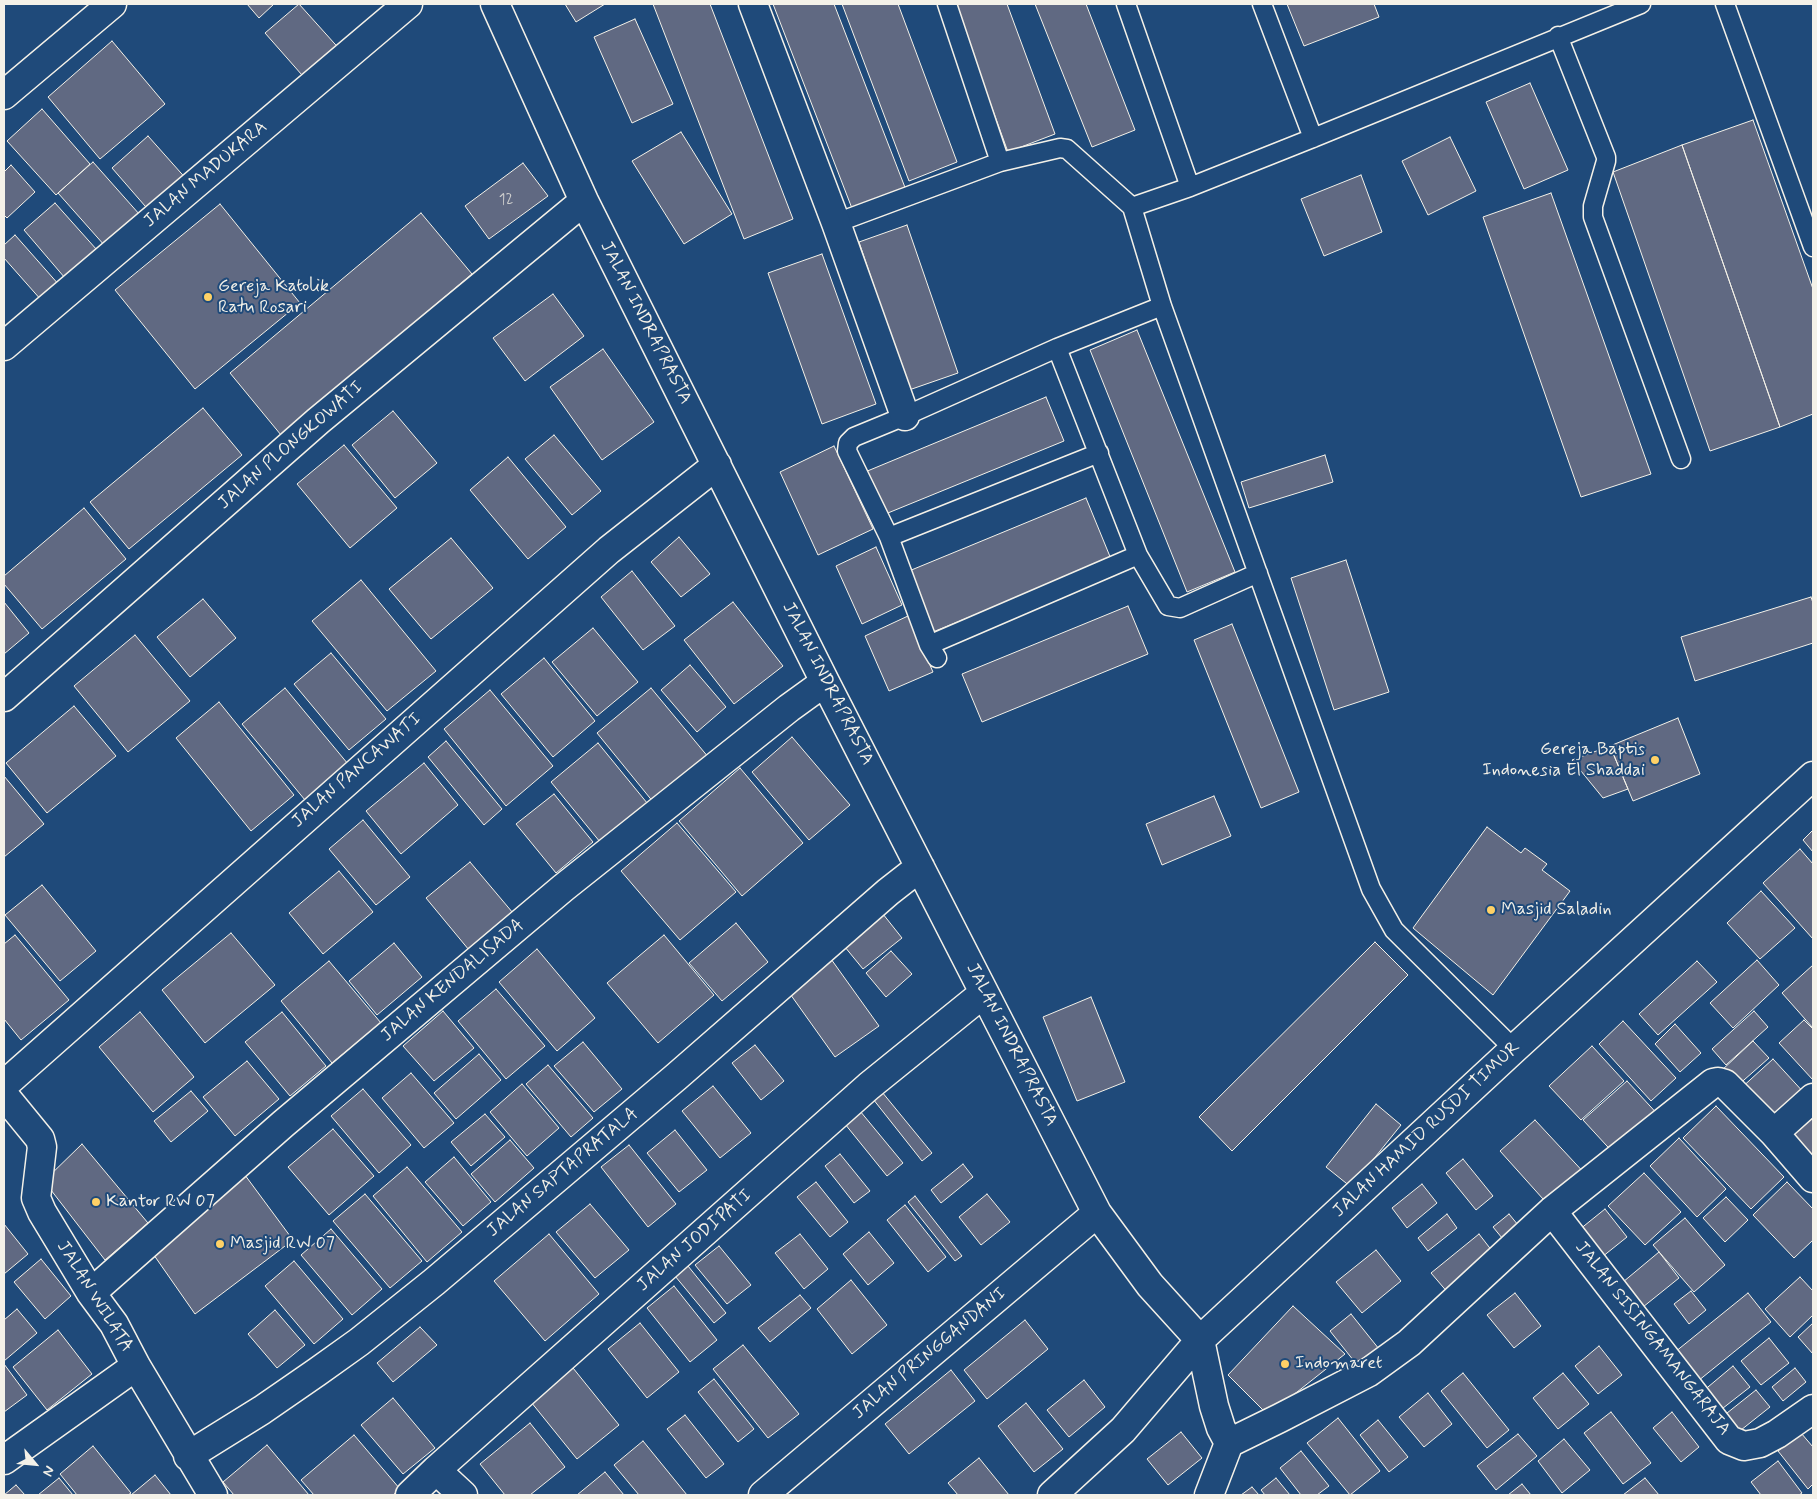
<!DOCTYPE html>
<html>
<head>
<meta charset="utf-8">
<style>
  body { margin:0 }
  #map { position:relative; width:1817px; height:1499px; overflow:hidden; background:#1f4a7a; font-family:Mynerve,sans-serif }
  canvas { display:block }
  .frame { position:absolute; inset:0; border:5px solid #f4f1e8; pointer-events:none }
  .north { position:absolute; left:10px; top:1439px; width:50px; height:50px; -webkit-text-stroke:4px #1f4a7a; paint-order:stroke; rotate:118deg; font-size:14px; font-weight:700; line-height:20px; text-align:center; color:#f4f1e8 }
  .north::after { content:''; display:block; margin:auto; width:18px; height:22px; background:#f4f1e8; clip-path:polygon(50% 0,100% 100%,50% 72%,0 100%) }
</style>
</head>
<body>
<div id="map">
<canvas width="1817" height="1499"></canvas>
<div class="frame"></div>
<div class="north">N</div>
</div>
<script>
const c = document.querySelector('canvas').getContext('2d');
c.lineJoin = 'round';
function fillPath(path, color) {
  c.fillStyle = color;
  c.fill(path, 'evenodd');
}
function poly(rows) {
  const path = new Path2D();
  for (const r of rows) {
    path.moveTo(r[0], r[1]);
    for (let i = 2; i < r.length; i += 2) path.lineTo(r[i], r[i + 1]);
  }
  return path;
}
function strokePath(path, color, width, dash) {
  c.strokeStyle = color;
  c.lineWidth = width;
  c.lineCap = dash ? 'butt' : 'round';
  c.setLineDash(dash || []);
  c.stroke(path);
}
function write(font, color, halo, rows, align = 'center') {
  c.font = font + ' Mynerve,sans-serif';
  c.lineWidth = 4;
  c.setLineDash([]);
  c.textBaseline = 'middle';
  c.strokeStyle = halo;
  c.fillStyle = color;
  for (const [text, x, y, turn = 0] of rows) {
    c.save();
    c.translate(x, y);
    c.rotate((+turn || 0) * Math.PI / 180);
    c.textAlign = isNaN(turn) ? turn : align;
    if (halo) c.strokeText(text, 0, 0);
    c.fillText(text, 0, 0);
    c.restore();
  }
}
const building = poly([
  [247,4,274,4,259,18,247,4],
  [299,4,343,53,309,83,265,33,299,4],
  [565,4,605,4,576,22,565,4],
  [653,4,710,4,793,219,744,239,653,4],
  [773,4,834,4,906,190,853,211,773,4],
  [842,4,898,4,957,162,909,181,842,4],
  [954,4,1007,4,1055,134,1008,152,954,4],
  [1035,4,1086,4,1135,130,1092,147,1035,4],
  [1287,4,1374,4,1379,17,1304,46,1287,4],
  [635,19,673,104,632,123,594,37,635,19],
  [112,41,165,104,100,159,48,97,112,41],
  [1530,83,1568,170,1524,189,1486,102,1530,83],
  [42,109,90,164,56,195,7,141,42,109],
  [1753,120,1813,289,1813,414,1780,427,1682,145,1753,120],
  [681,132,732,214,684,244,632,161,681,132],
  [148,136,189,182,152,214,112,168,148,136],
  [1450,137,1476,191,1428,215,1402,161,1450,137],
  [1682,145,1780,427,1710,451,1613,172,1682,145],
  [93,162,140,215,105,246,58,193,93,162],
  [523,163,548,196,489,239,465,206,523,163],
  [11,165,35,192,7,218,4,215,4,172,11,165],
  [1361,175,1382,232,1324,256,1301,199,1361,175],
  [1551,193,1651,474,1581,497,1483,217,1551,193],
  [55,203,97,250,65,278,24,230,55,203],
  [220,204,300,303,195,389,115,290,220,204],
  [421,213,472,274,281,435,230,373,421,213],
  [907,225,958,373,909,390,859,242,907,225],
  [15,235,60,286,42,301,4,258,4,245,15,235],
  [822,254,876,404,822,424,768,273,822,254],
  [553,294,584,336,525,381,493,338,553,294],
  [1137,330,1235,572,1187,592,1090,350,1137,330],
  [603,349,654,422,602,460,550,387,603,349],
  [1046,397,1064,441,883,515,865,472,1046,397],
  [203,408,242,455,129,549,90,502,203,408],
  [393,411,437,463,395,498,352,445,393,411],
  [554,435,601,491,572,515,525,459,554,435],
  [344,445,397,508,350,548,297,484,344,445],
  [834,446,873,529,818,555,780,472,834,446],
  [1325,455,1333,482,1249,508,1241,482,1325,455],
  [508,457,566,527,528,559,470,490,508,457],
  [1086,498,1111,559,933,632,909,571,1086,498],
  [84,508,126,559,42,629,4,584,4,576,84,508],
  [679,537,710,574,681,597,651,562,679,537],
  [451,538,493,588,431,639,389,589,451,538],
  [876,547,902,605,862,624,836,566,876,547],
  [1346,560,1389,692,1334,710,1291,578,1346,560],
  [632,571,675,626,643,650,601,597,632,571],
  [361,580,436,671,387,711,312,621,361,580],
  [1811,597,1813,603,1813,643,1695,681,1681,637,1811,597],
  [203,599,236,638,190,677,157,637,203,599],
  [4,602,29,633,4,654,4,602],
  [733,602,783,666,734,704,684,640,733,602],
  [1128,606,1148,654,982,722,962,674,1128,606],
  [908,616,933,672,889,691,865,636,908,616],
  [1232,624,1299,792,1261,808,1194,640,1232,624],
  [593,628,638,682,597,716,552,662,593,628],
  [135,635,190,701,128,752,74,686,135,635],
  [331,653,386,719,349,750,294,684,331,653],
  [544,658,595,721,553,757,501,694,544,658],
  [690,665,726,707,697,732,661,690,690,665],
  [285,688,348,764,305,800,242,724,285,688],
  [651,688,709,758,654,803,597,733,651,688],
  [490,690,553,766,506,806,444,729,490,690],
  [219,702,294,795,251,831,176,738,219,702],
  [74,706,116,756,47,813,6,763,74,706],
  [1678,718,1700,774,1633,801,1610,746,1678,718],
  [792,737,850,805,809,840,752,772,792,737],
  [446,741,502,809,484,825,428,757,446,741],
  [598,743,652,809,605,848,551,782,598,743],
  [1610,746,1628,789,1603,798,1572,760,1610,746],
  [424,763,458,805,401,854,366,811,424,763],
  [740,768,803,843,742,896,679,821,740,768],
  [4,776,44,824,4,857,4,776],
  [554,794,593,842,556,873,516,824,554,794],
  [1214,796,1231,836,1162,865,1146,824,1214,796],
  [363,820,410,877,376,905,329,849,363,820],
  [677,823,736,892,680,940,621,871,677,823],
  [1487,827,1521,853,1525,848,1547,864,1542,870,1570,891,1493,995,1413,928,1487,827],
  [1813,830,1813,852,1803,840,1813,830],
  [1800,849,1813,864,1813,939,1763,883,1800,849],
  [470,862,513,913,469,950,426,898,470,862],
  [339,871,373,912,323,954,289,913,339,871],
  [42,885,96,951,60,981,5,915,42,885],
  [1761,891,1795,928,1760,959,1727,923,1761,891],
  [879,909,902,938,863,969,840,941,879,909],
  [736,923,768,962,722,1001,689,963,736,923],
  [231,933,275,985,205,1043,162,990,231,933],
  [15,935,69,1000,21,1040,4,1019,4,944,15,935],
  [664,935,714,995,658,1043,607,983,664,935],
  [1375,942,1408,975,1232,1151,1199,1117,1375,942],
  [394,943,422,977,377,1015,349,981,394,943],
  [537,949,595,1018,557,1051,499,982,537,949],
  [891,951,912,974,886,997,866,973,891,951],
  [831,959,879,1026,835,1057,788,991,831,959],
  [1757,960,1779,985,1733,1028,1710,1003,1757,960],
  [329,961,381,1023,332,1063,281,1001,329,961],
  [1697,961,1717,982,1658,1035,1639,1014,1697,961],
  [1813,965,1813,1028,1782,993,1813,965],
  [496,989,545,1046,506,1079,458,1021,496,989],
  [1091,997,1125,1082,1077,1101,1043,1017,1091,997],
  [443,1011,474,1048,434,1081,403,1046,443,1011],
  [1754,1011,1768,1027,1726,1065,1712,1049,1754,1011],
  [140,1012,194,1077,153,1112,99,1047,140,1012],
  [282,1012,326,1066,290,1096,245,1042,282,1012],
  [1804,1020,1813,1029,1813,1080,1779,1043,1804,1020],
  [1623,1021,1676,1078,1651,1101,1599,1044,1623,1021],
  [1675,1024,1701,1053,1680,1072,1655,1044,1675,1024],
  [1753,1041,1769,1058,1736,1087,1721,1071,1753,1041],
  [583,1042,622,1089,594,1112,554,1066,583,1042],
  [755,1045,784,1081,761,1100,732,1063,755,1045],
  [1592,1046,1624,1081,1581,1120,1549,1086,1592,1046],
  [479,1054,501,1080,456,1119,434,1093,479,1054],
  [1773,1059,1806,1095,1772,1127,1739,1090,1773,1059],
  [247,1061,279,1099,235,1136,203,1097,247,1061],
  [548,1065,593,1118,571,1137,526,1084,548,1065],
  [411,1073,454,1123,424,1148,382,1098,411,1073],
  [1627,1081,1661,1118,1618,1158,1583,1120,1627,1081],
  [522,1084,559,1128,527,1156,490,1112,522,1084],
  [713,1086,751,1133,720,1158,682,1111,713,1086],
  [363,1089,411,1145,379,1173,331,1116,363,1089],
  [191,1091,208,1111,171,1142,154,1121,191,1091],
  [882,1092,932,1153,922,1161,873,1099,882,1092],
  [1376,1104,1401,1125,1351,1187,1326,1167,1376,1104],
  [1716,1106,1784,1177,1751,1209,1683,1138,1716,1106],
  [1813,1107,1813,1165,1780,1136,1813,1107],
  [860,1111,903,1163,887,1176,845,1124,860,1111],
  [485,1114,505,1137,471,1166,451,1142,485,1114],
  [1535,1120,1588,1177,1552,1209,1500,1151,1535,1120],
  [333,1129,374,1176,329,1215,288,1167,333,1129],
  [675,1130,707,1170,679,1192,647,1153,675,1130],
  [1679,1138,1726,1189,1697,1217,1650,1166,1679,1138],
  [510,1140,534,1168,495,1202,471,1174,510,1140],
  [82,1144,148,1223,105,1260,44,1181,82,1144],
  [629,1145,676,1204,648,1227,601,1167,629,1145],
  [840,1154,870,1191,854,1203,825,1166,840,1154],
  [454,1157,491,1202,463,1226,425,1182,454,1157],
  [1463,1159,1493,1196,1476,1210,1446,1173,1463,1159],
  [963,1164,973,1177,941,1203,931,1190,963,1164],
  [239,1167,293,1240,195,1314,149,1248,239,1167],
  [407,1167,462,1232,427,1262,373,1196,407,1167],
  [1644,1173,1681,1212,1645,1245,1608,1206,1644,1173],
  [816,1182,848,1222,830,1237,797,1197,816,1182],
  [1787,1182,1813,1209,1813,1240,1794,1258,1753,1215,1787,1182],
  [1422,1184,1437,1203,1407,1228,1392,1208,1422,1184],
  [365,1194,422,1261,390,1288,333,1221,365,1194],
  [987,1194,1010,1222,981,1245,959,1217,987,1194],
  [915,1196,962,1256,955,1261,908,1202,915,1196],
  [1726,1197,1748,1220,1725,1242,1703,1218,1726,1197],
  [590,1204,629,1250,595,1278,556,1232,590,1204],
  [905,1205,946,1257,928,1272,887,1220,905,1205],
  [1605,1209,1627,1237,1597,1261,1574,1234,1605,1209],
  [1447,1214,1457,1228,1428,1251,1418,1238,1447,1214],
  [1509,1214,1523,1231,1507,1244,1493,1227,1509,1214],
  [1685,1218,1725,1265,1694,1292,1653,1245,1685,1218],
  [4,1224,28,1254,4,1274,4,1224],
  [331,1229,382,1289,352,1315,301,1255,331,1229],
  [869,1232,894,1263,868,1285,843,1254,869,1232],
  [549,1234,599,1294,545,1341,494,1281,549,1234],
  [800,1234,828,1269,804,1289,775,1253,800,1234],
  [1479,1234,1496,1256,1449,1294,1431,1273,1479,1234],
  [719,1246,751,1285,727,1304,695,1265,719,1246],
  [1376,1250,1401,1281,1362,1313,1336,1282,1376,1250],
  [1659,1252,1679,1278,1643,1307,1623,1282,1659,1252],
  [41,1259,71,1296,45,1319,14,1282,41,1259],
  [294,1261,343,1319,314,1344,265,1286,294,1261],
  [688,1266,726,1313,714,1323,675,1276,688,1266],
  [1800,1277,1813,1291,1813,1315,1790,1337,1765,1309,1800,1277],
  [851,1280,887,1325,852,1354,817,1309,851,1280],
  [674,1286,717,1340,690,1362,647,1308,674,1286],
  [1691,1291,1706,1310,1689,1324,1674,1304,1691,1291],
  [1515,1293,1541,1326,1514,1348,1487,1315,1515,1293],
  [1748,1293,1771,1322,1698,1381,1675,1352,1748,1293],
  [800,1295,811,1308,770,1342,758,1328,800,1295],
  [1293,1306,1345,1354,1268,1415,1228,1375,1293,1306],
  [17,1309,37,1333,4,1361,4,1320,17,1309],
  [275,1310,305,1345,277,1368,248,1334,275,1310],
  [1351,1314,1383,1354,1362,1371,1330,1331,1351,1314],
  [1025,1320,1048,1349,987,1399,964,1370,1025,1320],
  [640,1323,679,1372,647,1398,608,1349,640,1323],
  [1813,1323,1813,1354,1798,1337,1813,1323],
  [420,1327,437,1345,393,1382,377,1363,420,1327],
  [58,1330,92,1374,47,1410,13,1367,58,1330],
  [1769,1338,1789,1363,1761,1385,1741,1361,1769,1338],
  [743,1345,799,1414,768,1438,713,1369,743,1345],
  [1599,1346,1622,1375,1598,1394,1575,1366,1599,1346],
  [4,1364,27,1395,4,1412,4,1364],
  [1733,1366,1750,1387,1718,1412,1702,1392,1733,1366],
  [573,1368,619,1425,577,1459,531,1402,573,1368],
  [1795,1368,1806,1382,1783,1401,1772,1387,1795,1368],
  [951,1370,975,1401,909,1454,885,1424,951,1370],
  [1463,1373,1509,1430,1487,1448,1441,1391,1463,1373],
  [1563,1373,1589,1404,1558,1429,1533,1398,1563,1373],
  [714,1379,754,1429,738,1442,698,1392,714,1379],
  [1084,1380,1105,1407,1069,1437,1047,1410,1084,1380],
  [1756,1390,1770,1407,1736,1434,1722,1417,1756,1390],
  [1428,1393,1452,1424,1424,1447,1399,1417,1428,1393],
  [393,1398,435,1448,403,1474,361,1425,393,1398],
  [1026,1403,1063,1449,1034,1472,998,1426,1026,1403],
  [1611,1412,1651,1463,1623,1484,1584,1433,1611,1412],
  [1672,1412,1699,1447,1681,1462,1653,1428,1672,1412],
  [685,1415,724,1464,706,1478,667,1429,685,1415],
  [1338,1418,1380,1471,1350,1495,1307,1443,1338,1418],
  [1378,1420,1408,1457,1389,1472,1360,1435,1378,1420],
  [530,1423,565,1467,530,1495,505,1495,480,1464,530,1423],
  [1181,1432,1202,1458,1168,1485,1147,1459,1181,1432],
  [1801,1433,1813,1447,1813,1484,1808,1489,1778,1451,1801,1433],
  [1518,1434,1537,1456,1496,1490,1477,1466,1518,1434],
  [354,1435,400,1489,393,1495,314,1495,301,1480,354,1435],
  [1564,1439,1590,1470,1562,1493,1538,1461,1564,1439],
  [643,1441,687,1495,639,1495,614,1465,643,1441],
  [267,1445,309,1495,234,1495,223,1482,267,1445],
  [93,1446,131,1493,128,1495,77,1495,60,1474,93,1446],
  [1301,1451,1329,1486,1317,1495,1301,1495,1280,1468,1301,1451],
  [979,1458,1009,1495,958,1495,948,1483,979,1458],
  [1778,1461,1802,1493,1799,1495,1761,1495,1751,1482,1778,1461],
  [605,1472,624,1495,577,1495,605,1472],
  [155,1475,171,1495,131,1495,155,1475],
  [59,1478,73,1495,38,1495,59,1478],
  [1276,1478,1290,1495,1265,1495,1261,1490,1276,1478],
  [1645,1478,1659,1495,1623,1495,1645,1478],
  [1522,1484,1531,1495,1508,1495,1522,1484],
  [16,1485,25,1495,4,1495,16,1485],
  [1252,1487,1259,1495,1241,1495,1252,1487]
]);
const lane = poly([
  [947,4,1000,162],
  [1126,4,1190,187],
  [1262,4,1313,138],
  [1725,4,1813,247],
  [1558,36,1606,157,1606,161,1593,206,1593,217,1681,459],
  [1132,207,1190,187,1313,138,1641,4],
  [836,223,1000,162,1060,148,1067,149,1132,207,1162,306,1371,889,1394,930,1514,1049],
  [1057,348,1138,555,1168,606,1180,608,1258,573],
  [889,537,1099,453],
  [929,645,1138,555],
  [937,658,929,645,889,537,847,451,848,443,854,437,905,416,1057,348,1162,306]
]);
const street = poly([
  [495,4,584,201,825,682,1097,1213,1150,1285,1200,1340],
  [753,4,836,223,905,416],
  [4,95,112,4],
  [4,346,408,4],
  [4,697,318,421,584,201],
  [4,1085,609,550,717,465],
  [4,1095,40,1139,42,1147,36,1198,42,1212,91,1293,114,1324,136,1366,213,1495],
  [1774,1133,1813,1178],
  [1552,1211,1729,1440,1744,1446,1760,1443,1777,1434,1813,1409],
  [91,1293,283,1124,563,888,789,708,825,682],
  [1200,1340,1214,1406,1221,1428,1229,1443],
  [188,1456,262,1410,317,1372,359,1342,434,1282,676,1077,888,892,920,867],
  [4,1460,136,1366],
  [436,1470,463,1495],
  [410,1495,436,1470,869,1086,984,993],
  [763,1495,1097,1213],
  [1052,1495,1123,1430,1200,1340,1514,1049,1813,776],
  [1209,1495,1229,1443,1280,1418,1369,1372,1409,1343,1552,1211,1713,1083,1718,1082,1725,1084,1774,1133,1813,1098]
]);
const markers = [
  [208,297,5,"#ffd166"],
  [1655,760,5,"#ffd166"],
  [1491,910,5,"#ffd166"],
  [96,1202,5,"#ffd166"],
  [220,1244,5,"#ffd166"],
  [1285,1364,5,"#ffd166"]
];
const numberNames = [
  ["12",506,201]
];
const streetNames = [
  ["JALAN MADUKARA",206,175,-40],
  ["JALAN INDRAPRASTA",645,323,63],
  ["JALAN PLONGKOWATI",291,446,-41],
  ["JALAN INDRAPRASTA",827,684,63],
  ["JALAN PANCAWATI",357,771,-41],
  ["JALAN KENDALISADA",453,981,-40],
  ["JALAN INDRAPRASTA",1011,1045,63],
  ["JALAN HAMID RUSDI TIMUR",1427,1130,-43],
  ["JALAN SAPTAPRATALA",563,1173,-40],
  ["JALAN JODIPATI",695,1241,-41],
  ["JALAN WILATA",94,1297,58],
  ["JALAN SISINGAMANGARAJA",1652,1339,52],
  ["JALAN PRINGGANDANI",930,1354,-40]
];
const poiNames = [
  ["Gereja Katolik",218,287],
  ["Ratu Rosari",218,308],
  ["Gereja Baptis",1645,750,"right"],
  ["Indonesia El Shaddai",1645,771,"right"],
  ["Masjid Saladin",1501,910],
  ["Kantor RW 07",106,1202],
  ["Masjid RW 07",230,1244],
  ["Indomaret",1295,1364]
];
fillPath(building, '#606982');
strokePath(building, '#f4f1e8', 1);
strokePath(lane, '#f4f1e8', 21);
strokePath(street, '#f4f1e8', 31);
strokePath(lane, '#1f4a7a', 18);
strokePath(street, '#1f4a7a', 28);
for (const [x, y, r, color] of markers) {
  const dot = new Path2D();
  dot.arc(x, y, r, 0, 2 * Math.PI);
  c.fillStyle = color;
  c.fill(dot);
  strokePath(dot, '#1f4a7a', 2);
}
write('15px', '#cfcfce', null, numberNames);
write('18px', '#f4f1e8', '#1f4a7a', streetNames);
write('18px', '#f4f1e8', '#1f4a7a', poiNames, 'left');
</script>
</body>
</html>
